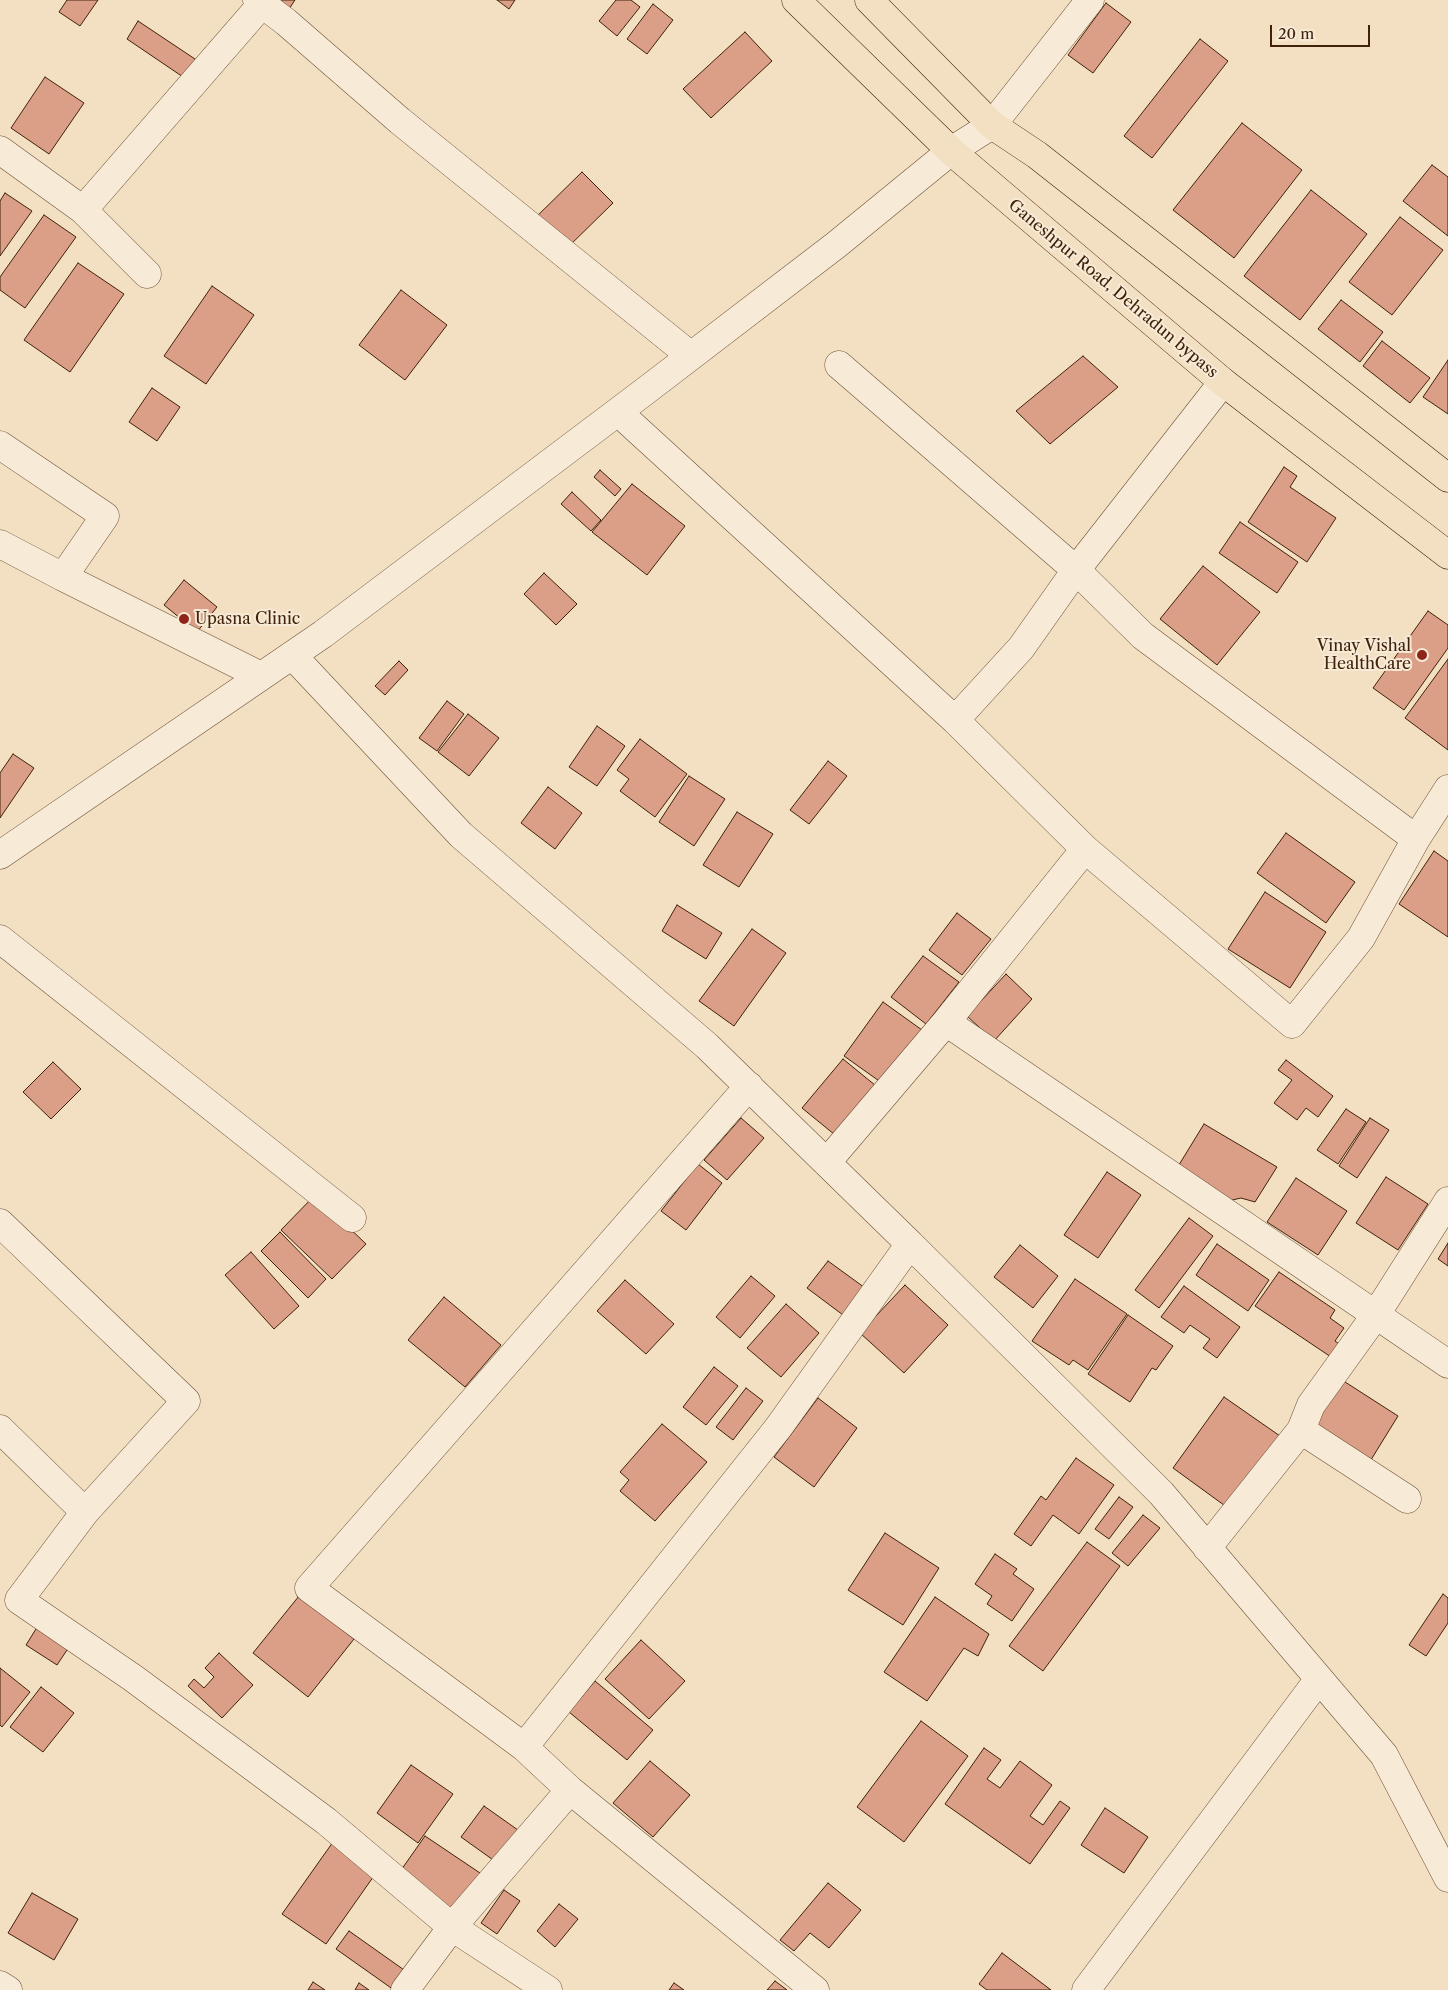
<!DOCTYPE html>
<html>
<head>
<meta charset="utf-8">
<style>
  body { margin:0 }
  #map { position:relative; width:1448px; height:1990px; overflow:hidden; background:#f3dfc1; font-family:"Libre Caslon Text",serif }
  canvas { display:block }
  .scale { position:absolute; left:1270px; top:25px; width:100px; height:22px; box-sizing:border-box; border:2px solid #40220a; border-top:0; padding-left:6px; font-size:15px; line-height:18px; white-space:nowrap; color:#40220a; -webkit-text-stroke:4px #f7ead7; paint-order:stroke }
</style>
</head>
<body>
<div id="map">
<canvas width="1448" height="1990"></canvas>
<div class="scale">20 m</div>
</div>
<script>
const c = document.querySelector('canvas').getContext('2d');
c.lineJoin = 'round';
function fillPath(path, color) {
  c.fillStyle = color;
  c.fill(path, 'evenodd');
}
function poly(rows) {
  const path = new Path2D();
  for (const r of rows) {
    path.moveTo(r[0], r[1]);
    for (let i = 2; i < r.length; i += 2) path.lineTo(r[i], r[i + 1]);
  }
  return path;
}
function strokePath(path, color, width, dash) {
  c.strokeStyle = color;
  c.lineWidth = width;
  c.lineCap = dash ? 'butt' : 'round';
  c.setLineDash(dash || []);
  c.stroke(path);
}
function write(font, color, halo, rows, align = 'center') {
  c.font = font + ' "Libre Caslon Text",serif';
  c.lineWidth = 4;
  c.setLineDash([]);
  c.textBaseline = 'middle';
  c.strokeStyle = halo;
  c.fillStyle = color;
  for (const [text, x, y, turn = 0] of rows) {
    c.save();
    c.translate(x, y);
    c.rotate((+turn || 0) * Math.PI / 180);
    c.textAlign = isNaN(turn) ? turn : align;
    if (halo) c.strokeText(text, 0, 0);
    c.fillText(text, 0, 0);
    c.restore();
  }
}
const building = poly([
  [67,0,98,0,80,26,59,12,67,0],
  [276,0,295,0,289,9,276,0],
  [497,0,515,0,509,9,497,0],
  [616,0,631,0,640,7,617,36,599,21,616,0],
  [1106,3,1131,22,1093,73,1068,55,1106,3],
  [653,4,673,20,647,54,627,39,653,4],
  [138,21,201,63,189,81,127,39,138,21],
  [745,32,772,61,711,118,683,89,745,32],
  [1200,39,1228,61,1152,158,1124,136,1200,39],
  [45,77,84,103,49,154,11,128,45,77],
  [1242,123,1302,170,1234,258,1173,210,1242,123],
  [1432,165,1448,177,1448,236,1403,201,1432,165],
  [582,172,613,203,562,253,531,222,582,172],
  [1311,190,1367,234,1300,320,1244,276,1311,190],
  [5,193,32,211,0,256,0,201,5,193],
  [44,215,76,237,25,308,0,290,0,277,44,215],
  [1400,217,1443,250,1392,315,1349,282,1400,217],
  [78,263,124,294,70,372,24,340,78,263],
  [212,286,254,315,206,384,164,356,212,286],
  [401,290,447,325,405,380,359,345,401,290],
  [1341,300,1383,332,1360,362,1318,329,1341,300],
  [1382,341,1430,378,1410,403,1363,366,1382,341],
  [1083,356,1118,387,1050,444,1016,411,1083,356],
  [1448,360,1448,414,1423,397,1448,360],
  [152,388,180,407,157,441,129,422,152,388],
  [1284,467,1297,476,1290,487,1336,518,1307,562,1248,522,1284,467],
  [600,470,621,489,615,496,594,477,600,470],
  [632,484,685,526,647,575,592,532,632,484],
  [572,492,601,520,591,531,561,504,572,492],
  [1240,522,1298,562,1277,593,1219,553,1240,522],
  [1203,566,1260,612,1217,665,1160,619,1203,566],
  [544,573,577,604,556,625,524,594,544,573],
  [184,580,217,607,197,632,164,605,184,580],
  [1428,611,1448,625,1448,648,1404,710,1373,688,1428,611],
  [1448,659,1448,750,1405,718,1448,659],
  [399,661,408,670,385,695,375,686,399,661],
  [447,701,464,714,437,751,419,738,447,701],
  [468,714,499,738,469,776,438,752,468,714],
  [597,726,625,746,597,786,569,767,597,726],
  [640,739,687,774,655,817,620,791,629,779,617,770,640,739],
  [13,754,34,768,0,818,0,773,13,754],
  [828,761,847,776,809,824,790,810,828,761],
  [689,776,725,799,694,846,659,822,689,776],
  [548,787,582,813,555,849,521,823,548,787],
  [737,812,773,834,739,887,703,865,737,812],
  [1286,833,1355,882,1326,923,1257,873,1286,833],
  [1434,851,1448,861,1448,937,1399,904,1434,851],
  [1265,892,1326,932,1290,988,1228,949,1265,892],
  [677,905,722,933,706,959,662,931,677,905],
  [957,913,991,939,962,975,929,950,957,913],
  [752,929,786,953,734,1026,699,1001,752,929],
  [923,956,959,982,926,1024,891,997,923,956],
  [1006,974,1032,999,994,1041,967,1016,1006,974],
  [883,1002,922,1030,882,1083,844,1056,883,1002],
  [843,1059,881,1090,840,1139,802,1108,843,1059],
  [1286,1060,1333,1096,1318,1117,1306,1108,1297,1120,1274,1103,1292,1080,1278,1070,1286,1060],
  [53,1062,81,1089,51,1119,23,1092,53,1062],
  [1346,1109,1366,1122,1338,1164,1317,1150,1346,1109],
  [741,1118,764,1138,727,1180,704,1160,741,1118],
  [1370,1118,1389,1130,1357,1178,1339,1166,1370,1118],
  [1204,1124,1277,1167,1255,1202,1241,1198,1224,1202,1174,1173,1204,1124],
  [698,1164,722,1183,686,1230,661,1211,698,1164],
  [1107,1172,1141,1195,1098,1258,1064,1235,1107,1172],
  [1386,1177,1428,1204,1398,1250,1356,1223,1386,1177],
  [1296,1178,1347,1211,1318,1255,1267,1222,1296,1178],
  [315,1195,366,1244,332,1279,281,1230,315,1195],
  [1189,1218,1213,1236,1159,1308,1135,1290,1189,1218],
  [280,1232,326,1279,308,1298,261,1251,280,1232],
  [1448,1243,1448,1266,1438,1259,1448,1243],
  [1217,1244,1269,1280,1248,1311,1196,1275,1217,1244],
  [1020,1245,1058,1276,1033,1308,994,1277,1020,1245],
  [251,1252,299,1306,274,1329,225,1275,251,1252],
  [828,1261,872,1293,851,1321,807,1288,828,1261],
  [1279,1272,1335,1310,1330,1318,1344,1328,1335,1341,1343,1347,1334,1359,1255,1306,1279,1272],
  [751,1276,775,1296,740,1338,716,1317,751,1276],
  [1075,1279,1127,1314,1088,1370,1073,1360,1069,1365,1032,1341,1075,1279],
  [625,1280,674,1324,646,1354,597,1311,625,1280],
  [905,1285,948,1325,904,1373,860,1333,905,1285],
  [1184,1286,1240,1327,1217,1358,1203,1348,1210,1339,1190,1325,1184,1333,1161,1317,1184,1286],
  [444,1297,501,1345,465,1387,408,1340,444,1297],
  [786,1304,819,1333,781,1377,747,1348,786,1304],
  [1128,1315,1173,1346,1156,1370,1152,1368,1130,1402,1088,1374,1128,1315],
  [714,1367,738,1386,706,1425,683,1407,714,1367],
  [1342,1380,1398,1416,1369,1463,1312,1428,1342,1380],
  [746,1388,763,1401,733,1440,716,1427,746,1388],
  [1224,1397,1280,1436,1228,1508,1173,1468,1224,1397],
  [818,1398,857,1428,814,1487,774,1457,818,1398],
  [662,1424,707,1462,655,1521,620,1491,629,1480,620,1472,662,1424],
  [1076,1458,1114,1485,1079,1534,1053,1515,1031,1546,1014,1534,1041,1496,1046,1500,1076,1458],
  [1119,1497,1133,1507,1109,1539,1095,1529,1119,1497],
  [1143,1515,1160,1528,1128,1566,1112,1553,1143,1515],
  [885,1533,939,1568,903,1625,848,1590,885,1533],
  [1087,1542,1120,1566,1043,1671,1009,1646,1087,1542],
  [995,1554,1017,1569,1013,1574,1034,1589,1012,1621,987,1604,992,1596,975,1584,995,1554],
  [1443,1594,1448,1598,1448,1623,1426,1656,1409,1645,1443,1594],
  [299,1596,354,1639,308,1697,253,1653,299,1596],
  [935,1597,989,1634,978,1656,964,1648,927,1701,884,1672,935,1597],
  [41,1621,73,1641,57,1665,26,1645,41,1621],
  [641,1640,685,1681,649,1719,605,1679,641,1640],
  [219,1653,253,1685,222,1718,188,1686,194,1679,204,1688,214,1677,205,1668,219,1653],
  [0,1668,30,1692,2,1727,0,1725,0,1668],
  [595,1681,653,1730,627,1760,569,1712,595,1681],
  [41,1687,74,1713,43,1752,10,1727,41,1687],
  [921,1721,968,1756,904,1842,857,1807,921,1721],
  [984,1748,1001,1760,987,1779,1000,1788,1020,1761,1052,1785,1030,1816,1043,1825,1060,1801,1070,1808,1030,1864,945,1804,984,1748],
  [650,1761,690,1795,653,1837,613,1803,650,1761],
  [411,1765,453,1794,418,1843,377,1813,411,1765],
  [484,1806,525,1835,503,1867,461,1837,484,1806],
  [1105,1808,1148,1837,1124,1873,1081,1845,1105,1808],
  [425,1836,483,1875,457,1913,399,1873,425,1836],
  [333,1842,376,1873,326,1944,282,1914,333,1842],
  [828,1883,861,1910,829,1948,810,1933,794,1951,780,1940,828,1883],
  [504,1890,520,1901,497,1934,481,1923,504,1890],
  [32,1893,78,1919,54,1960,8,1933,32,1893],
  [559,1904,578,1919,555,1947,537,1931,559,1904],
  [349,1931,407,1972,394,1990,336,1949,349,1931],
  [1002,1953,1051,1990,987,1990,979,1984,1002,1953],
  [775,1981,787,1990,767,1990,775,1981],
  [313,1982,325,1990,308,1990,313,1982],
  [359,1983,369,1990,355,1990,359,1983],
  [674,1983,684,1990,669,1990,674,1983]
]);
const minor = poly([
  [257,0,286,22,400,121,691,356],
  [0,150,83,210,262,4],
  [83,210,147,274],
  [839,365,1076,570,1143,636,1416,839],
  [618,412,955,720,1085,849,1292,1024,1361,938,1416,839,1448,789],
  [0,445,105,516,63,577,261,676],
  [0,544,63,577],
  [292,655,461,835,707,1046,910,1244,778,1428,524,1747,570,1790,452,1927,405,1990],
  [955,720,1021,648,1076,570,1223,382],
  [0,855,323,634,644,392,836,245,951,151],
  [0,939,352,1218],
  [946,1022,1448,1364],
  [827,1162,946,1022,1085,849],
  [0,1223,186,1401,85,1512,19,1600,133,1678,326,1821,452,1927,548,1990],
  [910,1244,1161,1493,1384,1755,1448,1878],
  [0,1429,85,1512],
  [1301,1430,1407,1499],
  [1207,1548,1301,1430,1311,1405,1375,1316,1448,1201],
  [524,1747,309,1588,749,1086],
  [570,1790,815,1990],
  [0,1985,8,1990],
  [1086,1990,1319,1679]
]);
const tertiary = poly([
  [951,151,992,125,1090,0]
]);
const primary = poly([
  [796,0,951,151,1223,382,1448,555],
  [869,0,992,125,1037,155,1448,478]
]);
const markers = [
  [184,619,6,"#8f2418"],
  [1422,655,6,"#8f2418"]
];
const streetNames = [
  ["Ganeshpur Road, Dehradun bypass",1113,289,40]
];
const poiNames = [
  ["Upasna Clinic",195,619],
  ["Vinay Vishal",1411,646,"right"],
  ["HealthCare",1411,664,"right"]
];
fillPath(building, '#db9e86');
strokePath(building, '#40220a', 1);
strokePath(minor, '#6d5138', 29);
strokePath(tertiary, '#6d5138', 29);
strokePath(primary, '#40220a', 29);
strokePath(minor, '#f7ead7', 28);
strokePath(tertiary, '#f7ead7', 28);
strokePath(primary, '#f3dfc1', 28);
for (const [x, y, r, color] of markers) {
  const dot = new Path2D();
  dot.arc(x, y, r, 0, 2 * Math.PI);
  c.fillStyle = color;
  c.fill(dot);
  strokePath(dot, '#f7ead7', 2);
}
write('16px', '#40220a', '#f7ead7', streetNames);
write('16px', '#40220a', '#f7ead7', poiNames, 'left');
</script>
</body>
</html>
